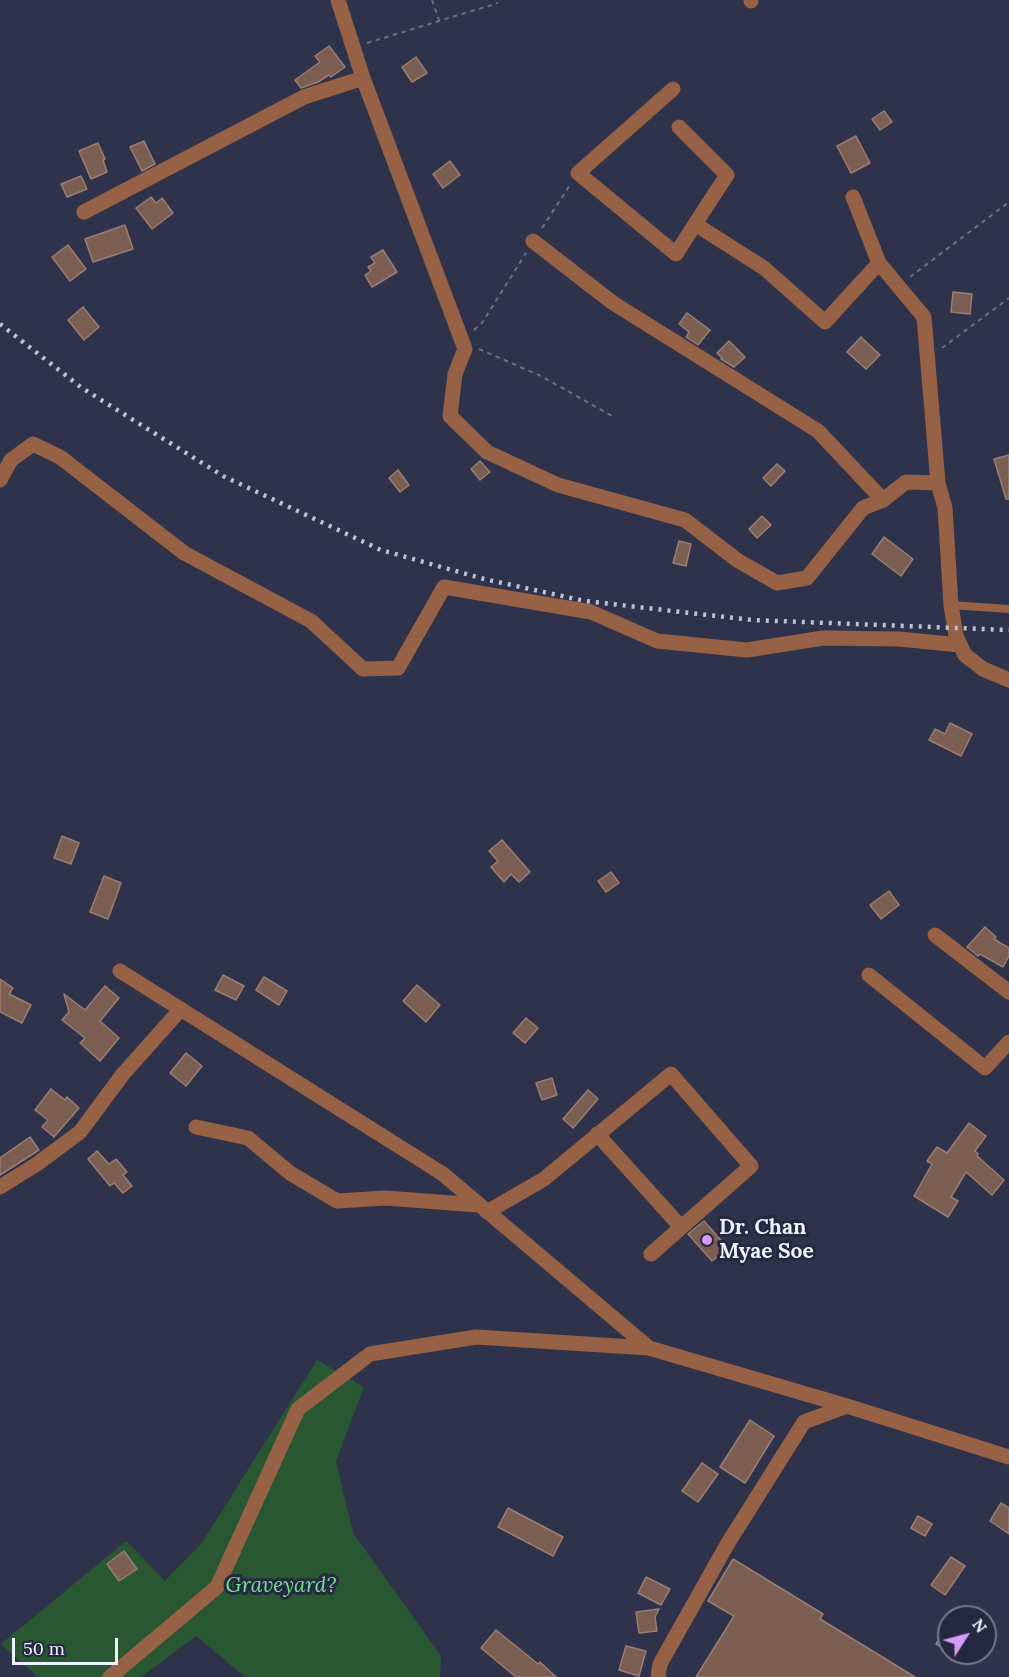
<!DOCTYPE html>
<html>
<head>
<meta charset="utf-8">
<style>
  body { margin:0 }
  #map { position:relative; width:1009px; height:1677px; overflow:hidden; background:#2e334b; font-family:Lora,serif }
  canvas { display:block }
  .north { position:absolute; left:937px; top:1605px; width:60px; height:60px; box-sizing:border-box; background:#242940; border:2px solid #75798c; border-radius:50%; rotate:54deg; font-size:16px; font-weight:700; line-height:24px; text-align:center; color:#eef2fe }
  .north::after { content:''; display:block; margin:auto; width:21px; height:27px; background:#d89af8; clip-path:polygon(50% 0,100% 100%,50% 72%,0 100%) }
  .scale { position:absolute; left:12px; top:1638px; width:106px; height:27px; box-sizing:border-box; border:3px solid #eef2fe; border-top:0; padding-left:8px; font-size:18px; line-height:21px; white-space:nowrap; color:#eef2fe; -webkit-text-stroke:4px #242940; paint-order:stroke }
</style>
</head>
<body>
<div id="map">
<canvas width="1009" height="1677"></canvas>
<div class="north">N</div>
<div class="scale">50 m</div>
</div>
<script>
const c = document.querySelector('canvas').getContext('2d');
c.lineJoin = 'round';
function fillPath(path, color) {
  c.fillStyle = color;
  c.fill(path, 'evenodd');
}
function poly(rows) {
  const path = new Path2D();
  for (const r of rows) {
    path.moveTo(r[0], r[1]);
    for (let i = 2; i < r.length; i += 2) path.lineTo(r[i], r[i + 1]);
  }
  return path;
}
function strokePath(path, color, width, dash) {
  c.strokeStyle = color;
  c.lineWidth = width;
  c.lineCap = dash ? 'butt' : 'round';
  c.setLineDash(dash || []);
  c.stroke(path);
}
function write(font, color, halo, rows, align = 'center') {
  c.font = font + ' Lora,serif';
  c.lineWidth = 6;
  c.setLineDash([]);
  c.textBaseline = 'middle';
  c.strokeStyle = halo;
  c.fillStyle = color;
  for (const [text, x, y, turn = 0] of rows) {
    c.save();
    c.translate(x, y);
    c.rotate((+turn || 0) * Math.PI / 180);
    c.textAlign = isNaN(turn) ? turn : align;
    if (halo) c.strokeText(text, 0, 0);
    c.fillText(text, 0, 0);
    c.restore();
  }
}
const green = poly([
  [317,1360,364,1387,336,1461,353,1533,441,1656,440,1677,245,1677,196,1636,141,1677,38,1677,1,1644,126,1541,165,1581,201,1544]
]);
const building = poly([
  [329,46,345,67,331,77,329,75,318,82,301,88,295,80,320,62,315,56,329,46],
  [416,57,427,73,412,82,402,67,416,57],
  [884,111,892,122,880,130,872,119,884,111],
  [856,136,870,163,851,173,837,146,856,136],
  [144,141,155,164,142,171,130,147,144,141],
  [98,143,105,159,103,160,107,172,91,179,79,151,98,143],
  [450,161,460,175,443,188,433,174,450,161],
  [81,176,87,189,67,197,61,184,81,176],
  [151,197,156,203,162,198,173,213,152,229,136,208,151,197],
  [125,225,133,249,93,262,85,239,125,225],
  [68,245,86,269,70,281,52,257,68,245],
  [383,250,397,272,372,287,365,275,371,271,368,267,375,263,371,257,383,250],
  [953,292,972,294,970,314,951,312,953,292],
  [83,307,99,327,84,340,68,320,83,307],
  [687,313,710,330,698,345,686,337,689,332,679,324,687,313],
  [861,337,880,355,866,369,847,352,861,337],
  [729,341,745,357,734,367,721,359,722,358,717,353,729,341],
  [1009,455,1009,499,1006,499,994,459,1009,455],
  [480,461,490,472,480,480,471,469,480,461],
  [777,464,785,471,771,486,763,478,777,464],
  [398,470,409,485,400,492,389,478,398,470],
  [762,516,771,525,757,538,749,529,762,516],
  [884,537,913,559,901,576,872,554,884,537],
  [679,541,691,544,686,566,673,563,679,541],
  [950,723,972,734,961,756,929,740,935,729,945,734,950,723],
  [62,836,79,843,71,864,54,858,62,836],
  [502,840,530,872,519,882,511,874,504,882,491,867,498,861,489,851,502,840],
  [611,872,619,883,606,892,598,881,611,872],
  [104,876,121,883,108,919,90,912,104,876],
  [889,891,899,905,881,919,870,905,889,891],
  [985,927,996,937,994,939,1009,948,1009,956,1003,967,980,954,978,956,967,947,985,927],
  [223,975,244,986,236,1000,215,990,223,975],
  [264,977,287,991,279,1005,256,990,264,977],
  [0,979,13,988,9,994,31,1005,22,1023,0,1012,0,979],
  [417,985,440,1005,426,1022,403,1001,417,985],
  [105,986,119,998,100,1021,119,1038,100,1061,80,1043,85,1038,62,1020,69,1012,64,994,85,1010,105,986],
  [526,1018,538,1028,525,1043,513,1033,526,1018],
  [186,1053,202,1066,186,1086,170,1073,186,1053],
  [552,1078,557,1095,542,1100,536,1083,552,1078],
  [51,1089,65,1100,67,1097,79,1108,54,1137,42,1127,48,1120,35,1110,51,1089],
  [588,1090,598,1099,573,1128,563,1119,588,1090],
  [969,1123,986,1136,975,1151,978,1154,977,1156,1004,1180,992,1195,966,1172,951,1197,958,1201,948,1217,914,1196,932,1164,927,1161,937,1147,947,1153,969,1123],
  [30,1137,39,1150,0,1175,0,1158,30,1137],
  [97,1151,109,1164,116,1159,127,1172,123,1175,132,1186,123,1193,114,1183,110,1186,88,1159,97,1151],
  [704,1221,728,1248,712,1261,688,1234,704,1221],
  [750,1420,774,1436,745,1483,720,1467,750,1420],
  [702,1463,718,1474,698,1502,682,1491,702,1463],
  [1001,1503,1009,1508,1009,1534,990,1521,1001,1503],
  [508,1508,563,1537,553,1556,498,1527,508,1508],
  [918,1516,932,1524,925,1536,911,1528,918,1516],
  [124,1551,137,1569,119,1581,107,1564,124,1551],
  [951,1557,965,1566,945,1595,931,1585,951,1557],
  [733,1559,823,1614,820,1619,915,1677,696,1677,734,1616,708,1601,733,1559],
  [646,1577,670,1589,661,1605,638,1593,646,1577],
  [659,1609,655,1617,657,1631,639,1633,636,1612,659,1609],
  [949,1620,949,1651,936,1644,949,1620],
  [496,1630,538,1664,540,1662,556,1677,516,1677,481,1648,496,1630],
  [626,1646,646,1651,639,1676,619,1670,626,1646]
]);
const path = poly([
  [432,0,439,20],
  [367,43,498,3],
  [542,228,570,185],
  [910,277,1009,202],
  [474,330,482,323,526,253],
  [942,348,1009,298],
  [479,349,541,376,612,416]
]);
const lane = poly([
  [951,605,1009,609]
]);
const street = poly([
  [751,1,751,0],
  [363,78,465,349,455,374,450,416,487,452,558,485,685,520,737,560,777,583,807,578,863,508,883,500,906,482,938,483],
  [673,89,578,173,676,254,695,224,764,268,825,322,879,263],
  [679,127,727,175,695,224],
  [853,197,879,263,924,317,938,483,945,508,951,605,956,636,965,655,983,669,1009,680],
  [84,212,304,97,363,78,338,0],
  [533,241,613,303,818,431,883,500],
  [0,480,11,460,33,444,60,457,184,553,311,621,363,669,398,668,444,587,591,612,657,641,747,650,823,638,899,639,960,645],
  [935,935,1009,992],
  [120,971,443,1174,649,1348,847,1406,1009,1457],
  [869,975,985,1068,1009,1042],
  [196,1127,248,1138,290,1173,337,1201,385,1198,478,1205],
  [597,1134,681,1227],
  [0,1187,37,1164,80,1132,123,1074,181,1009],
  [487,1212,544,1179,671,1074,751,1166,651,1254],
  [110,1677,217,1587,298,1409,370,1354,476,1337,649,1348],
  [658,1677,660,1664,728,1543,804,1422,847,1406]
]);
const rail = poly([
  [0,324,82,388,223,476,381,550,484,579,585,601,752,620,1009,630]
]);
const markers = [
  [707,1240,6,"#d89af8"]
];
const poiNames = [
  ["Dr. Chan",719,1228],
  ["Myae Soe",719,1252]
];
const parkNames = [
  ["Graveyard?",281,1586]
];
fillPath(green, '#285732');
fillPath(building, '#7b5e52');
strokePath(building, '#9b7d71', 1.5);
strokePath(path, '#6b6f83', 2, [4.5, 4.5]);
strokePath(lane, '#966144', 8);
strokePath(street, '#966144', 15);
strokePath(rail, '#bec3d1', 4.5, [3, 6]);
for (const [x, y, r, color] of markers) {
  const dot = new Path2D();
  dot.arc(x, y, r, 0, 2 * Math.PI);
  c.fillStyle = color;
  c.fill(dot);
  strokePath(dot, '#242940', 2);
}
write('bold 21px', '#eef2fe', '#242940', poiNames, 'left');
write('italic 21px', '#77df8d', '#242940', parkNames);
</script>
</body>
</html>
